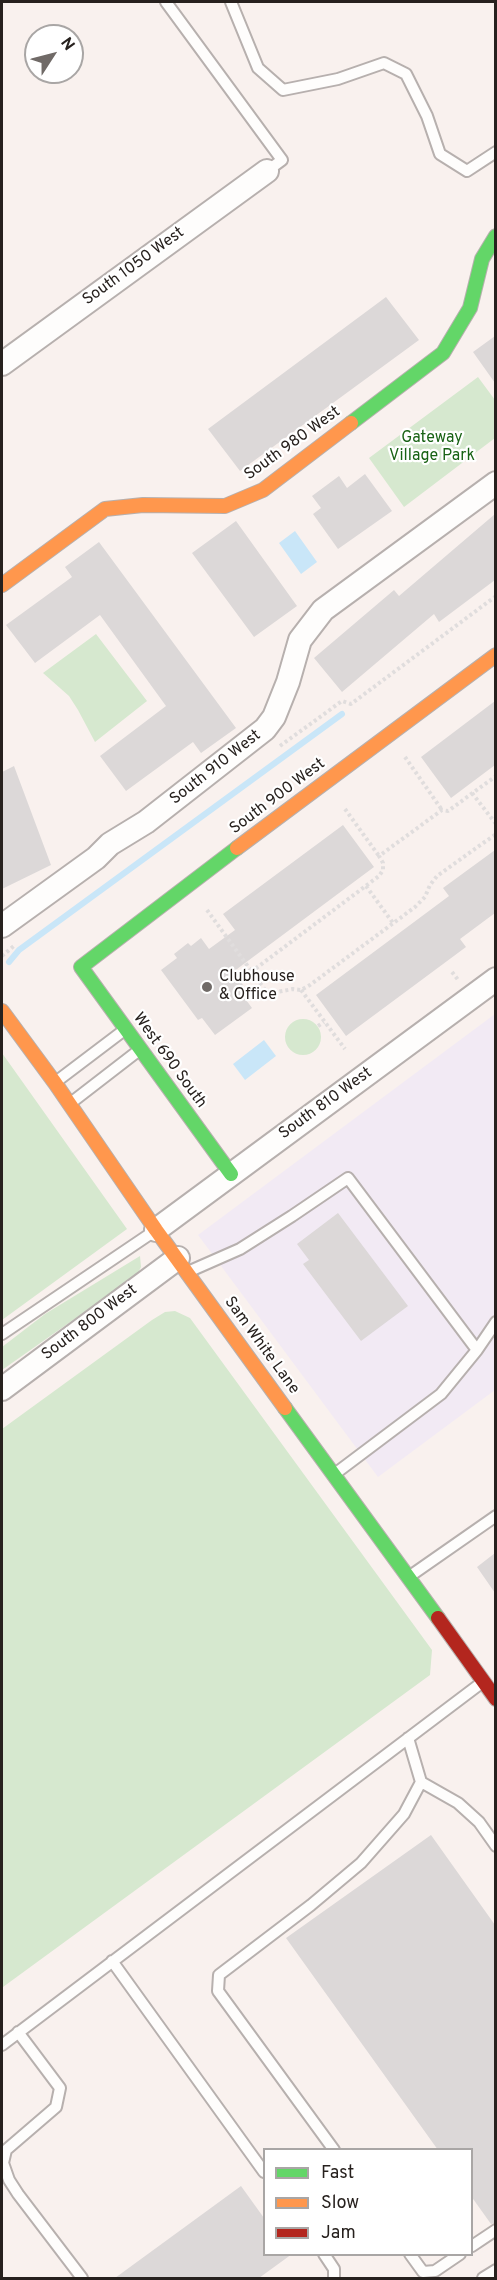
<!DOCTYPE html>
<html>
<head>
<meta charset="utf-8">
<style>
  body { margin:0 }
  #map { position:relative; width:497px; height:2280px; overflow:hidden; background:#f9f1ee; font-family:Overpass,sans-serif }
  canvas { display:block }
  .frame { position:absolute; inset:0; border:3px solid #27211e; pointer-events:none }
  .legend { position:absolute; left:263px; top:2148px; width:210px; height:108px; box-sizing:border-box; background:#fff; border:2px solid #a9a6a5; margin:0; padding:8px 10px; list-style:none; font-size:18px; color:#27211e }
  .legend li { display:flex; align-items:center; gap:12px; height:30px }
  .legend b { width:30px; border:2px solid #a9a6a5 }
  .north { position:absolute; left:24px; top:24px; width:60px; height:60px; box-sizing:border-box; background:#fff; border:2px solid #a9a6a5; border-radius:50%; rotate:54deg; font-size:16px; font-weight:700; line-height:24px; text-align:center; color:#27211e }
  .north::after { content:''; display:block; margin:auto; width:21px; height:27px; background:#706a67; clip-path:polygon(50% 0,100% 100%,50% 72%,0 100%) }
</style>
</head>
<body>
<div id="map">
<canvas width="497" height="2280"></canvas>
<div class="frame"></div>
<ul class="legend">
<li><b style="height:8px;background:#63d668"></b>Fast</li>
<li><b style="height:8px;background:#ff974d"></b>Slow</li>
<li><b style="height:8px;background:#b3261e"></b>Jam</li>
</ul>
<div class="north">N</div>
</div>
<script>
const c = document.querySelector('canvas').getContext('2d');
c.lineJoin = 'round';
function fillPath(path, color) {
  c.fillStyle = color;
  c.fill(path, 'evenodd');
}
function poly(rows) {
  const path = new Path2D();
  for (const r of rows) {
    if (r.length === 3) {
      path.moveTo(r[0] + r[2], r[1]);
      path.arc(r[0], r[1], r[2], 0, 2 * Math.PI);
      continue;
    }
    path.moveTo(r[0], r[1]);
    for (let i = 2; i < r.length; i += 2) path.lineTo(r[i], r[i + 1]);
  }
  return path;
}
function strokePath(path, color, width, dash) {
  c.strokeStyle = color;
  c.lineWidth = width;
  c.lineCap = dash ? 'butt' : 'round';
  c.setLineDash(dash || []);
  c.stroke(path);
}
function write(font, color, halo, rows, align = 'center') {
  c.font = font + ' Overpass,sans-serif';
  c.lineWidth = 4.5;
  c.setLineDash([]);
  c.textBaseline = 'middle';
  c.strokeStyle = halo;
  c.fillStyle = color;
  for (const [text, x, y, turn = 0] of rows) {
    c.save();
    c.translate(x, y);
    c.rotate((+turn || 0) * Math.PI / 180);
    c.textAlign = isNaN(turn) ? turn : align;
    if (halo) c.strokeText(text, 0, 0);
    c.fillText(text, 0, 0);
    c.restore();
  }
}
const commercial = poly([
  [495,1014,495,1390,378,1477,198,1235]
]);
const green = poly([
  [478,377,495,400,495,438,404,507,369,458],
  [96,634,147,701,95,742,78,710,69,696,43,673],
  [303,1037,18],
  [2,1053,127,1229,2,1320],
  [140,1256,141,1267,137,1275,2,1370,2,1347,45,1314],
  [175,1311,190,1318,432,1650,430,1675,3,1987,2,1984,2,1429,152,1320,165,1312]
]);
const water = poly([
  [295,531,317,562,301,574,279,543],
  [264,1040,276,1056,245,1080,233,1064]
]);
const stream = poly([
  [9,962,19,950,342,714]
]);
const building = poly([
  [386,297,419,340,240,471,208,429],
  [495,336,495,383,473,352],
  [365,474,392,511,338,549,313,514,321,508,312,496,339,476,347,488],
  [495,514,495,580,439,622,434,614,342,692,314,658,394,590,399,596],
  [236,521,297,606,254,637,192,553],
  [99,542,236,728,201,753,193,742,126,791,100,756,166,706,100,615,35,663,6,625,72,577,65,567],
  [495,701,495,765,451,798,421,757],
  [14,766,51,865,2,889,2,772],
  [343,825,374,867,233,972,243,985,238,989,252,1008,215,1035,202,1018,198,1020,161,970,177,958,174,954,188,943,191,946,201,938,209,949,235,930,223,914],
  [495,850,495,913,460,939,466,947,346,1036,316,995,449,896,443,888],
  [338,1213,408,1306,361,1341,303,1264,309,1260,297,1244],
  [495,1553,495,1593,477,1567],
  [431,1835,495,1925,495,2223,491,2224,471,2196,471,2150,438,2150,286,1938],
  [241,2186,264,2218,264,2254,292,2254,259,2278,115,2278]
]);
const path = poly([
  [280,746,342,701,351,704,496,596],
  [405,757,442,810],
  [472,793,496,824],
  [345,809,379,856],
  [366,886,393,923],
  [207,910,265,990,272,993,293,989,301,990,310,985,415,907,425,897,430,885,437,876,496,834],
  [2,956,15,945],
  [251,972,379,876,383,870,383,863,379,856,442,810,448,811,496,776],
  [452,972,459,981],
  [301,990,345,1049],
  [318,1026,324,1022]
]);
const lane = poly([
  [166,2,282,160,267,171],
  [231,2,258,68,283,90,338,79,384,63,406,74,427,116,440,154,467,171,496,152],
  [57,1081,123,1031],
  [72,1102,138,1051],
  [190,1271,240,1249,292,1216,348,1178,477,1350,441,1394,336,1473],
  [2,1334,153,1232],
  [477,1350,496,1322],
  [410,1576,496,1516],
  [421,1782,458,1803,479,1822,496,1846],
  [112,1961,264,2172],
  [18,2032,60,2088,56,2107,6,2150,3,2163,9,2180,18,2194,82,2278],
  [2,2045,480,1684],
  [334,2150,218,1991,219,1975,311,1905,361,1863,404,1814,421,1782,408,1738],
  [472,2246,496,2230],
  [324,2254,334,2269,334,2278],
  [410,2254,423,2272,435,2271,460,2254],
  [483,2278,496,2270]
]);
const street = poly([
  [2,364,267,171],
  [2,926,96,858,110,844,146,822,265,729,274,717,288,682,300,640,323,610,496,483],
  [156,1230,496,979],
  [2,1389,178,1258]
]);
const fast = poly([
  [351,423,443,353,470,308,482,259,496,236],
  [231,1174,81,967,237,848],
  [285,1408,438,1618]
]);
const slow = poly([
  [2,585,105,509,143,505,225,506,263,490,351,423],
  [237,848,496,655],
  [2,1011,55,1083,156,1230,285,1408]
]);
const jam = poly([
  [438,1618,496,1699]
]);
const markers = [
  [207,987,6,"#706a67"]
];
const streetNames = [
  ["South 1050 West",134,267,-36],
  ["South 980 West",293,444,-36],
  ["South 910 West",216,768,-38],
  ["South 900 West",278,797,-37],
  ["West 690 South",169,1061,54],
  ["South 810 West",326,1104,-36],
  ["South 800 West",90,1323,-37],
  ["Sam White Lane",261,1346,54]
];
const parkNames = [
  ["Gateway",432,439],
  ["Village Park",432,457]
];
const poiNames = [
  ["Clubhouse",219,978],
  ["& Office",219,996]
];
fillPath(commercial, '#f2eaf4');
fillPath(green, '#d6e8cf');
fillPath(water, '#c9e6f8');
strokePath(stream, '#c9e6f8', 6);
fillPath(building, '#dcd8d8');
strokePath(lane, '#b7b0ae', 14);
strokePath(street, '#b7b0ae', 26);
strokePath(fast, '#b7b0ae', 16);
strokePath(slow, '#b7b0ae', 16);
strokePath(jam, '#b7b0ae', 16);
strokePath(path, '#e0dddd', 4, [3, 3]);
strokePath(lane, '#fefdfc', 10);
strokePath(street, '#fefdfc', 22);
strokePath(fast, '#63d668', 14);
strokePath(slow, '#ff974d', 14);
strokePath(jam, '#b3261e', 14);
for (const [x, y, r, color] of markers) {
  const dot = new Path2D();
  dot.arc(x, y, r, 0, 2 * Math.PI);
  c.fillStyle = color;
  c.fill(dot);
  strokePath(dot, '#fff', 2);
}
write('16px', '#27211e', '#fff', streetNames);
write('16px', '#186214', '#fff', parkNames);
write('16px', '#27211e', '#fff', poiNames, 'left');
</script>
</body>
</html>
